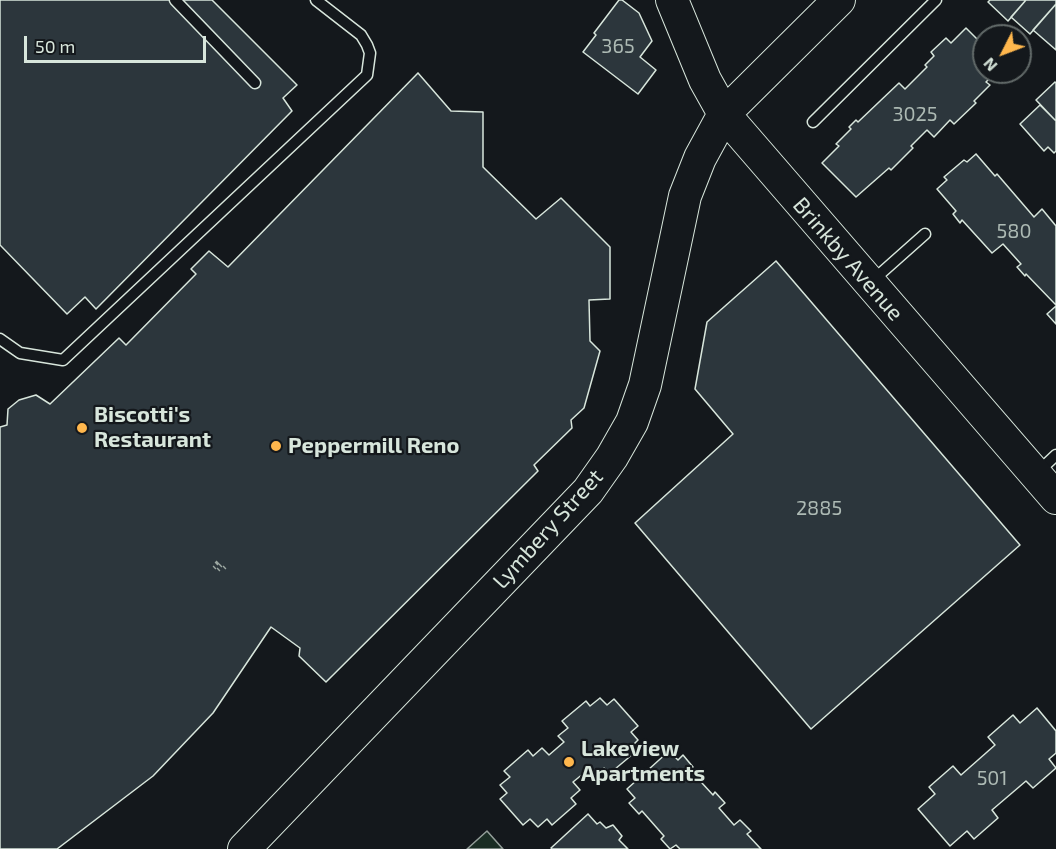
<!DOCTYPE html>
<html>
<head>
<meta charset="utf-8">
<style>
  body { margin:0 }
  #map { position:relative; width:1056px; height:849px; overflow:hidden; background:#14181c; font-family:"Exo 2",sans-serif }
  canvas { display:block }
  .north { position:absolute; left:972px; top:24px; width:60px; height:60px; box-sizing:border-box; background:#14181c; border:2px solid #626a69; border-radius:50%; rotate:228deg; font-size:16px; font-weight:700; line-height:24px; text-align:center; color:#d8e6dc }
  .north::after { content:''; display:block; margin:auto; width:21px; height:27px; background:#ffb74d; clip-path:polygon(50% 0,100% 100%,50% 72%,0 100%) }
  .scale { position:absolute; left:24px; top:36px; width:182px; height:27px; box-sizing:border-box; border:3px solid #d8e6dc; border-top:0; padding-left:8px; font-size:18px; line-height:21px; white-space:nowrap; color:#d8e6dc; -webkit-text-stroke:4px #14181c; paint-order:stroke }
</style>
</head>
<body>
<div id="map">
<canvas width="1056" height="849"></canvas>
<div class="north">N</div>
<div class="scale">50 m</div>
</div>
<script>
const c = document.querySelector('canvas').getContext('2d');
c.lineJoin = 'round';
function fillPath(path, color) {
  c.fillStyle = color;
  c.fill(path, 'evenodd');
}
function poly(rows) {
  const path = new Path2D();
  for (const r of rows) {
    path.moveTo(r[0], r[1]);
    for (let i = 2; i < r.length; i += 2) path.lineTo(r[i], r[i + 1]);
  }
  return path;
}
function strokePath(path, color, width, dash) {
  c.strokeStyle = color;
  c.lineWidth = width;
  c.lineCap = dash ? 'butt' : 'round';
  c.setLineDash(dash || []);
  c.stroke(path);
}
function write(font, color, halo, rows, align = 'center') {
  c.font = font + ' "Exo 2",sans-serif';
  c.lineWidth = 4.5;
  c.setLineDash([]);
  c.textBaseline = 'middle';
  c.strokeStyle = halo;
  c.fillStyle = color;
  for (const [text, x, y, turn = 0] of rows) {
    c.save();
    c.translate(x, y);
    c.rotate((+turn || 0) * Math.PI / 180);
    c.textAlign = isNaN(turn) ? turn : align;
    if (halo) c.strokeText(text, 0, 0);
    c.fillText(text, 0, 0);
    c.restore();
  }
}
const green = poly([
  [487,831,503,849,467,849,487,831]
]);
const building = poly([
  [0,0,212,0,297,85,283,98,292,111,96,309,85,297,67,314,0,245,0,0],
  [619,0,622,0,639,13,652,41,640,57,656,70,638,94,583,52,596,35,594,33,619,0],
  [990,0,1026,0,1008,21,988,2,990,0],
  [1026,0,1056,0,1056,4,1030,34,1011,17,1026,0],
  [1056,4,1056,50,1033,30,1056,4],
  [966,28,984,46,984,72,996,72,986,82,990,85,974,101,976,103,954,124,950,120,934,137,927,130,911,146,913,148,891,170,889,168,856,197,822,163,839,146,836,144,851,129,849,127,856,120,858,122,899,83,905,89,927,67,925,65,934,56,931,52,946,38,951,43,966,28],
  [418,73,451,111,483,112,483,167,536,219,561,198,610,247,610,299,589,300,590,341,600,351,584,408,571,420,572,428,534,465,538,471,326,682,299,656,300,648,271,627,213,713,153,776,57,849,0,849,0,427,7,425,8,409,19,400,36,395,50,404,119,338,126,345,196,274,191,269,209,251,228,267,418,73],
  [1055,82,1056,83,1056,121,1036,100,1055,82],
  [1040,105,1056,121,1056,151,1054,153,1048,147,1044,151,1020,124,1040,105],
  [976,154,995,176,997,174,1034,217,1042,209,1056,226,1056,305,1026,274,1025,276,1017,267,1021,264,1003,244,992,253,962,220,960,223,953,214,956,211,937,189,947,180,944,177,964,160,967,162,976,154],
  [776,261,1020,545,811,729,635,523,733,434,695,389,707,322,776,261],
  [1056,306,1056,324,1047,314,1056,306],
  [600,698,607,705,614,699,638,726,631,732,638,740,629,749,633,754,609,774,604,768,595,776,589,769,573,782,580,790,571,798,576,804,552,825,547,819,538,827,530,819,523,825,500,799,507,793,500,785,510,777,504,771,528,750,533,756,542,748,549,755,564,742,558,736,568,728,562,721,586,701,590,706,600,698],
  [1037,708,1056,731,1056,753,1049,759,1056,768,1033,788,1026,781,992,810,998,818,974,839,967,831,950,846,918,809,935,794,929,787,953,766,961,775,995,745,988,737,1013,715,1020,723,1037,708],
  [669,751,678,760,683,755,693,767,690,770,713,795,715,792,725,803,719,808,734,825,740,820,751,831,747,834,761,849,680,849,676,845,670,849,661,839,664,836,642,811,639,814,629,803,635,798,627,789,669,751],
  [588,814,597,824,600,822,606,828,613,825,622,836,619,840,628,849,552,849,551,848,588,814]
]);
const path = poly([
  [216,564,218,562],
  [220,566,221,565],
  [214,568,215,567],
  [224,568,225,567],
  [218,570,219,569]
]);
const lane = poly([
  [175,0,255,83],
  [813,122,936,0],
  [871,282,925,234],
  [0,339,20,353,63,360,367,75,370,53,367,45,361,35,316,0],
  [1038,472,1056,455]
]);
const secondary = poly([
  [672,0,705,80,724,114,1056,498],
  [244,849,588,491,612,457,632,422,645,385,685,196,700,158,724,114,839,0]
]);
const markers = [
  [82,428,6,"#ffb74d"],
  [276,446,6,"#ffb74d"],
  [569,762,6,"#ffb74d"]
];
const numberNames = [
  ["365",618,46],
  ["3025",915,114],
  ["580",1014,231],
  ["2885",819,508],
  ["501",992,778]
];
const streetNames = [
  ["Brinkby Avenue",848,259,49],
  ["Lymbery Street",548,529,-48]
];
const poiNames = [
  ["Biscotti's",94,415],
  ["Restaurant",94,440],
  ["Peppermill Reno",288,446],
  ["Lakeview",581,749],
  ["Apartments",581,774]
];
fillPath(green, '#1a2d24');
strokePath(green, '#939e99', 1.5);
fillPath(building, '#2c363c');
strokePath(building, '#d8e6dc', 1.5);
strokePath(lane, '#d8e6dc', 13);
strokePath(secondary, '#d8e6dc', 34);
strokePath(path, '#9da8a2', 4, [4.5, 3]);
strokePath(lane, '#14181c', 10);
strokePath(secondary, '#14181c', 32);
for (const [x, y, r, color] of markers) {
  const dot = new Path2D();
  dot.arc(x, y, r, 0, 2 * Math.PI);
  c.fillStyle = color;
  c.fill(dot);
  strokePath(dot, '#14181c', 2);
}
write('20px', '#adbab4', null, numberNames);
write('22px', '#d8e6dc', '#14181c', streetNames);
write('bold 22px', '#d8e6dc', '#14181c', poiNames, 'left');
</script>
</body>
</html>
